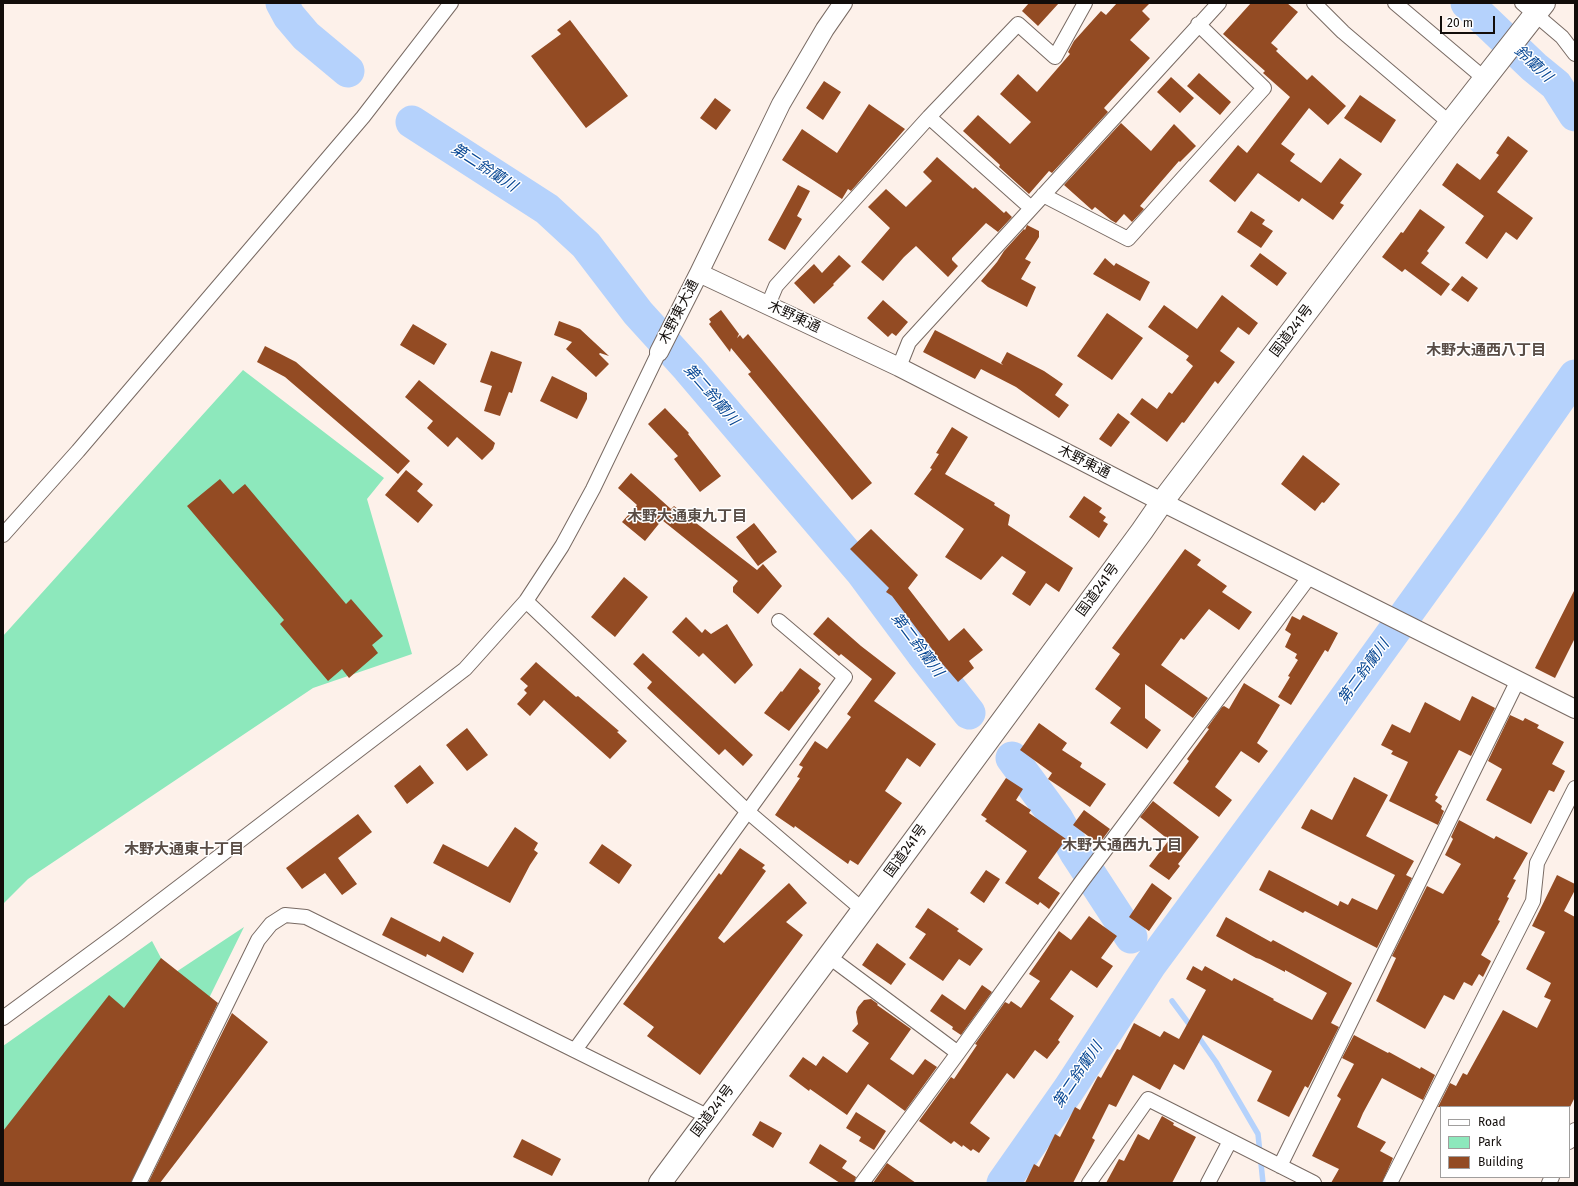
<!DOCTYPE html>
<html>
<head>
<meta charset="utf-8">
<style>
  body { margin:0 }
  #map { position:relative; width:1578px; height:1186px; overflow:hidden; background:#fdf1ea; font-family:"Fira Sans",sans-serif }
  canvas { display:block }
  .frame { position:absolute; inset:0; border:4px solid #120d0a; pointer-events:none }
  .legend { position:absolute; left:1440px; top:1106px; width:130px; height:72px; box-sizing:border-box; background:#fff; border:1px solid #a09e9d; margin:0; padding:5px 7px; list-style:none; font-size:12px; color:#120d0a }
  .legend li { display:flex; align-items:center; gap:8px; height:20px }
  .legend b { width:20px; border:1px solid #a09e9d }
  .scale { position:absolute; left:1440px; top:16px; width:55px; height:18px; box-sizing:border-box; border:2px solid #120d0a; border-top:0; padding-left:5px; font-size:12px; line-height:14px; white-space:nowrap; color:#120d0a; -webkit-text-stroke:3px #fff; paint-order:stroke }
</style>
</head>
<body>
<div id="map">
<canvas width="1578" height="1186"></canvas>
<div class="frame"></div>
<ul class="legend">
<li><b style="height:5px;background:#fff"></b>Road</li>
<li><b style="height:11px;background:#8de8bc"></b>Park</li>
<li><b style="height:11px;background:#934b23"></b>Building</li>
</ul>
<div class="scale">20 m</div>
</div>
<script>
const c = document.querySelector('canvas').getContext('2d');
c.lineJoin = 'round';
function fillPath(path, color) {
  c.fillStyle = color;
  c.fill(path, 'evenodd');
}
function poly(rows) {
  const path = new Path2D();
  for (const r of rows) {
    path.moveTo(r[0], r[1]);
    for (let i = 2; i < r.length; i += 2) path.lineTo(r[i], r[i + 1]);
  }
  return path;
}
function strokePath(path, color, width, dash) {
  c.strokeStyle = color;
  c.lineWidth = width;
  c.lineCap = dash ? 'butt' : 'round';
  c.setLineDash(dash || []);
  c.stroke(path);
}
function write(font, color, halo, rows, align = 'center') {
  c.font = font + ' "Fira Sans","Noto Sans JP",sans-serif';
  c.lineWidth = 3;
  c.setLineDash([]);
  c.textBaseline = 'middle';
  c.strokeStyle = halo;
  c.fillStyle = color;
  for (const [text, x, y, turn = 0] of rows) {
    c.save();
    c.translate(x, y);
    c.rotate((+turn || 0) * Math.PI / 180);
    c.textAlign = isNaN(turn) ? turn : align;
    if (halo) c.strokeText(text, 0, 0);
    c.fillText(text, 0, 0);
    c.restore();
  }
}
const green = poly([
  [243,370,384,478,367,499,412,654,313,688,28,879,3,904,3,636],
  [244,927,118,1183,3,1183,3,1046,152,941,161,958,173,974]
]);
const stream = poly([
  [1142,977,1149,981],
  [1172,1001,1192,1028],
  [1197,1035,1216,1062,1258,1134,1263,1183]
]);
const river = poly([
  [282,3,289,16,306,36,348,71],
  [1467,3,1534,67,1556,85,1575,115],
  [412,122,547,209,586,245,638,313,688,368,861,571,922,653,969,713],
  [1012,758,1057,819,1076,853,1131,937],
  [1003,1183,1069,1089,1150,965,1288,778,1472,523,1575,376]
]);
const building = poly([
  [1029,3,1059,3,1038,26,1022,11],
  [1117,3,1150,3,1142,11,1150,19,1130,40,1150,58,1104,108,1108,112,1052,173,1049,171,1029,194,999,167,1000,165,963,131,978,115,1010,144,1031,122,1000,94,1018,74,1037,92,1070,54,1068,52,1074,41,1101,11,1106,15],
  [1251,3,1287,3,1298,12,1271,43,1278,49,1276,51,1307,80,1312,75,1346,106,1328,125,1309,108,1281,144,1295,154,1290,161,1321,183,1340,158,1362,174,1340,203,1344,205,1333,220,1302,198,1299,202,1258,173,1235,202,1209,181,1238,145,1247,153,1290,97,1263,73,1265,71,1223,34],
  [570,20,628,96,586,128,531,56,561,34,557,30],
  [1199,73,1231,102,1220,115,1187,86],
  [1171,77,1194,98,1180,113,1157,92],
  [824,81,841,92,823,120,806,108],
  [1360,95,1396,120,1381,143,1344,118],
  [715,98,731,110,716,130,700,118],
  [869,104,905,129,851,191,848,189,842,199,782,160,802,129,837,153],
  [1121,123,1151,151,1174,124,1196,146,1180,162,1179,161,1140,206,1144,209,1132,222,1124,214,1116,223,1111,220,1095,207,1092,210,1064,185],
  [1508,136,1528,151,1497,192,1533,218,1517,240,1506,232,1487,259,1465,243,1484,216,1442,185,1457,163,1480,180,1499,155,1496,153],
  [937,157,973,189,975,187,1004,213,1006,211,1012,217,998,232,986,223,952,258,952,260,958,266,948,277,916,246,904,257,883,281,861,262,890,228,868,207,886,189,906,207,932,181,923,172],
  [798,185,810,191,797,216,802,219,785,250,768,240],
  [1420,209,1445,227,1427,251,1429,253,1421,263,1450,284,1441,296,1405,269,1402,272,1382,257,1401,232,1403,233],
  [1251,211,1265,220,1262,224,1273,231,1261,248,1237,232],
  [1027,225,1039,231,1039,237,1025,259,1031,262,1021,279,1036,287,1027,307,988,287,981,281,997,262,1004,251,1024,229,1025,230],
  [1260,253,1287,273,1277,286,1250,266],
  [839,255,851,266,833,284,834,285,814,304,794,283,814,264,822,273],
  [1105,258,1114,266,1116,263,1150,282,1140,301,1093,274],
  [1462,276,1478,288,1468,302,1451,290],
  [1222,295,1258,323,1249,335,1238,327,1220,351,1235,362,1218,384,1215,381,1184,423,1182,422,1167,442,1130,414,1142,398,1157,409,1169,392,1172,394,1193,366,1186,360,1189,356,1148,327,1164,305,1197,329],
  [883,300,908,322,896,336,892,333,888,337,867,318],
  [721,310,739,334,737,338,740,335,743,339,748,334,872,483,852,500,748,374,751,372,731,348,730,352,709,324,711,322,709,319],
  [1107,313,1143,338,1112,380,1077,356],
  [559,321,580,329,609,356,600,353,599,354,609,364,596,377,566,349,572,342,554,335],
  [413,324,447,344,434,365,400,345],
  [935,330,1003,365,1001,363,1007,352,1044,371,1063,384,1055,395,1069,405,1059,418,1016,387,981,369,975,379,923,352],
  [265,346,296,362,410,461,398,474,285,377,257,362],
  [491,351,522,362,512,393,509,392,500,416,484,411,492,386,480,382],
  [552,376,587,393,587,399,577,419,540,401],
  [419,380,495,443,493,449,482,460,457,437,448,447,427,428,433,421,405,397],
  [665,408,689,433,688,434,721,476,700,492,674,459,678,456,648,424],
  [1118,413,1130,422,1111,447,1099,439],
  [952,427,968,437,945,474,995,503,994,505,1010,515,1008,525,1073,568,1059,592,1046,583,1030,606,1012,594,1026,572,1002,556,981,580,945,557,964,529,914,494,932,469,930,468,939,454,936,453],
  [1303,455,1340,484,1324,503,1322,502,1315,511,1281,484],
  [406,470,423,484,417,491,433,505,418,523,385,495],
  [631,473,671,509,674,506,757,570,763,564,782,586,758,614,733,592,733,587,738,581,662,520,645,541,622,522,637,505,618,488],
  [220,479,233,494,245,484,346,604,351,599,383,636,372,645,378,653,349,678,342,669,328,681,280,624,284,620,187,506],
  [1084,496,1102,508,1099,512,1106,517,1103,521,1108,524,1099,538,1069,517],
  [754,523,777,552,758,566,736,537],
  [871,529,918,575,908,588,949,641,964,628,983,650,969,661,974,668,958,682,934,654,935,653,892,596,886,592,889,588,850,549],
  [1185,549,1201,560,1197,565,1227,586,1222,592,1252,612,1239,630,1209,609,1184,640,1181,638,1161,665,1208,698,1193,718,1145,684,1145,718,1161,730,1147,749,1110,723,1121,708,1095,689,1120,654,1112,648],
  [624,577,648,597,615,637,591,617],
  [1575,589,1575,638,1555,678,1535,668],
  [1303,615,1338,633,1328,652,1325,650,1291,705,1278,697,1290,677,1288,676,1298,660,1295,658,1297,654,1285,647,1291,634,1285,630,1292,616,1300,620],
  [686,617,702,633,705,629,711,634,727,624,753,665,735,684,703,653,699,657,672,632],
  [828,617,861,646,896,673,874,701,936,744,920,767,907,758,885,791,902,803,858,865,850,860,848,864,795,826,794,828,775,815,800,778,797,777,803,767,799,765,815,741,827,749,851,717,847,714,872,679,841,654,839,656,813,634],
  [643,653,753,755,743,766,725,749,719,755,647,688,652,682,633,664],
  [536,662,576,697,578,696,619,731,617,732,627,741,610,759,544,700,530,716,517,704,527,693,524,690,528,686,520,679],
  [800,668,821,684,818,688,820,691,789,731,764,713,781,691,782,692],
  [1244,683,1280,705,1257,743,1268,751,1259,763,1241,751,1215,787,1232,800,1219,817,1173,783,1189,761,1187,759,1209,729,1207,728,1222,707,1224,706,1229,709],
  [1472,696,1495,708,1471,756,1459,750,1435,795,1438,797,1435,801,1442,806,1441,809,1444,811,1438,825,1389,801,1408,762,1391,754,1393,751,1381,745,1392,724,1410,733,1425,702,1460,721],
  [1510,715,1523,721,1525,718,1539,725,1537,728,1564,742,1552,764,1565,771,1554,792,1549,790,1531,824,1486,800,1502,769,1488,761],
  [1039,723,1067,743,1062,750,1082,763,1080,767,1106,784,1090,807,1048,779,1052,773,1020,750],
  [467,728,488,755,467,771,446,745],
  [420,765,434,783,407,804,394,786],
  [1354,777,1388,795,1366,836,1414,861,1406,875,1412,878,1377,948,1305,911,1303,913,1259,890,1269,870,1338,906,1340,901,1348,905,1352,898,1377,910,1395,875,1301,828,1311,809,1332,820],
  [1006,778,1023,789,1016,800,1031,810,1029,813,1066,839,1038,878,1060,893,1049,909,1040,902,1038,905,1005,883,1027,851,985,821,987,819,981,815],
  [1153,801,1199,837,1178,864,1180,866,1169,880,1149,866,1169,840,1140,817],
  [1084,810,1110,829,1099,844,1073,825],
  [358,814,372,832,338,858,357,884,342,895,325,873,302,889,286,868],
  [1459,820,1494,839,1496,836,1528,853,1513,879,1516,880,1507,897,1509,898,1498,920,1500,921,1481,955,1491,961,1483,977,1479,974,1472,986,1464,982,1454,1000,1444,995,1425,1029,1376,1001,1396,958,1392,956,1427,886,1443,894,1461,864,1445,855,1453,839,1451,837],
  [515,827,538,843,534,850,538,853,530,865,510,903,433,863,443,844,488,867],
  [602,844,632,865,619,884,589,863],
  [740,848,765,865,762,868,766,871,718,938,724,943,789,883,807,903,786,922,803,935,700,1075,647,1036,654,1027,623,1004,719,873,721,875],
  [986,870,1000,879,984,903,970,893],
  [1557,875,1575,884,1575,890,1564,911,1575,917,1575,1097,1570,1107,1438,1107,1450,1083,1456,1086,1463,1073,1467,1075,1503,1010,1537,1028,1551,1000,1544,997,1551,983,1526,969,1545,932,1532,926],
  [1152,883,1172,898,1149,931,1129,917],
  [928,908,959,929,957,931,983,949,970,966,959,959,943,981,909,958,926,934,915,927],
  [1089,916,1117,936,1101,958,1113,966,1097,988,1071,970,1050,999,1074,1016,1058,1040,1060,1042,1047,1059,1035,1050,1014,1079,1007,1073,970,1123,990,1138,979,1153,973,1149,971,1151,963,1145,962,1147,954,1141,951,1144,919,1121,951,1077,954,1079,977,1045,975,1044,1005,1002,1009,1004,1011,1001,1021,1008,1040,981,1029,974,1059,931,1071,940],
  [391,917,440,942,443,936,474,953,463,973,427,954,426,957,382,935],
  [1226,917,1271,942,1273,940,1352,983,1331,1023,1339,1027,1308,1088,1305,1086,1289,1117,1257,1101,1272,1071,1203,1035,1184,1070,1174,1064,1160,1090,1133,1075,1116,1107,1109,1104,1092,1138,1095,1140,1073,1183,1025,1183,1034,1164,1039,1167,1055,1134,1060,1137,1075,1107,1080,1110,1098,1076,1101,1078,1117,1049,1120,1050,1134,1023,1160,1037,1164,1031,1179,1039,1206,990,1186,979,1193,966,1202,971,1205,966,1232,981,1234,978,1274,999,1273,1000,1312,1020,1327,993,1285,970,1285,972,1260,959,1256,958,1216,936],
  [877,943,906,964,891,985,862,965],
  [161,958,218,1003,131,1183,3,1183,3,1131,109,995,124,1008],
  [982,985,992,992,961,1035,952,1029,953,1027,930,1011,942,994,965,1010],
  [871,999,878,1004,877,1005,911,1029,890,1059,913,1075,925,1059,937,1067,905,1111,868,1084,847,1115,810,1089,809,1091,789,1076,803,1057,816,1066,823,1056,847,1073,869,1043,852,1031,858,1024,856,1012,858,1007,864,1000],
  [232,1013,268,1042,160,1183,148,1183],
  [1354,1035,1388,1053,1389,1052,1420,1069,1421,1067,1435,1075,1423,1100,1382,1078,1363,1113,1357,1127,1386,1142,1380,1151,1393,1158,1382,1183,1331,1183,1339,1169,1312,1156,1341,1099,1337,1096,1354,1064,1342,1058],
  [856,1112,886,1131,874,1150,859,1141,861,1137,846,1128],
  [1162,1116,1174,1123,1173,1125,1196,1137,1172,1183,1106,1183,1119,1159,1124,1161,1138,1134,1149,1140],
  [760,1121,782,1133,773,1148,752,1135],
  [522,1139,561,1159,552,1176,513,1157],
  [820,1144,847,1161,842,1168,856,1177,854,1183,840,1183,809,1163],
  [887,1163,916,1183,873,1183]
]);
const minor = poly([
  [1314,3,1343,32,1450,123],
  [1395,3,1485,79],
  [1522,3,1562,37,1575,54],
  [929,117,1031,208],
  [1043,195,1128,239,1264,88,1198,24],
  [768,305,776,286,929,117,1018,24,1055,57,1085,3],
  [899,367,909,342,1219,3],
  [3,535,78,451,363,117,451,3],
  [526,601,747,811,863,910],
  [828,956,958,1053],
  [3,1018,120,932,465,669,526,601,562,546,593,489,659,352],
  [575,1050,845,677,779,621],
  [1569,1142,1575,1130],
  [1280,1166,1518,680],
  [139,1183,258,940,271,924,285,915,306,917,709,1117],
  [862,1183,958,1053,1082,881,1310,576],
  [1089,1183,1148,1099,1314,1183],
  [1208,1183,1230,1141],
  [1390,1183,1533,901,1537,863,1575,788],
  [1549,1183,1552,1177]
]);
const tertiary = poly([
  [699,273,899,367,1162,502,1575,709],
  [659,352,699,273,781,104,825,29,843,3]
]);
const trunk = poly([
  [660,1183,863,910,1142,531,1162,502,1450,123,1544,3]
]);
const streetNames = [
  ["木野東大通",679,312,-63],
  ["木野東通",794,317,25],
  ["国道241号",1292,331,-53],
  ["木野東通",1084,462,27],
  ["国道241号",1098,590,-54],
  ["国道241号",906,851,-54],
  ["国道241号",713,1111,-53]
];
const waterNames = [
  ["鈴蘭川",1533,64,43],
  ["第二鈴蘭川",484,168,33],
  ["第二鈴蘭川",711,395,49],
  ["第二鈴蘭川",917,645,53],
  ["第二鈴蘭川",1364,672,-54],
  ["第二鈴蘭川",1078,1075,-56]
];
const neighbourhoodNames = [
  ["木野大通西八丁目",1486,351],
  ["木野大通東九丁目",687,517],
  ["木野大通西九丁目",1122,846],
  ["木野大通東十丁目",184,850]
];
fillPath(green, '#8de8bc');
strokePath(stream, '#b5d2fc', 5.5);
strokePath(river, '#b5d2fc', 33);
fillPath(building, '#934b23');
strokePath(minor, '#786a63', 16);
strokePath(tertiary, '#786a63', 20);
strokePath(trunk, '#786a63', 24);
strokePath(minor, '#fff', 14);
strokePath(tertiary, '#fff', 18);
strokePath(trunk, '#fff', 22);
write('14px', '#120d0a', '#fff', streetNames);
write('italic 15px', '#064693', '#fff', waterNames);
write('bold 15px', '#594d46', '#fff', neighbourhoodNames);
</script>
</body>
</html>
